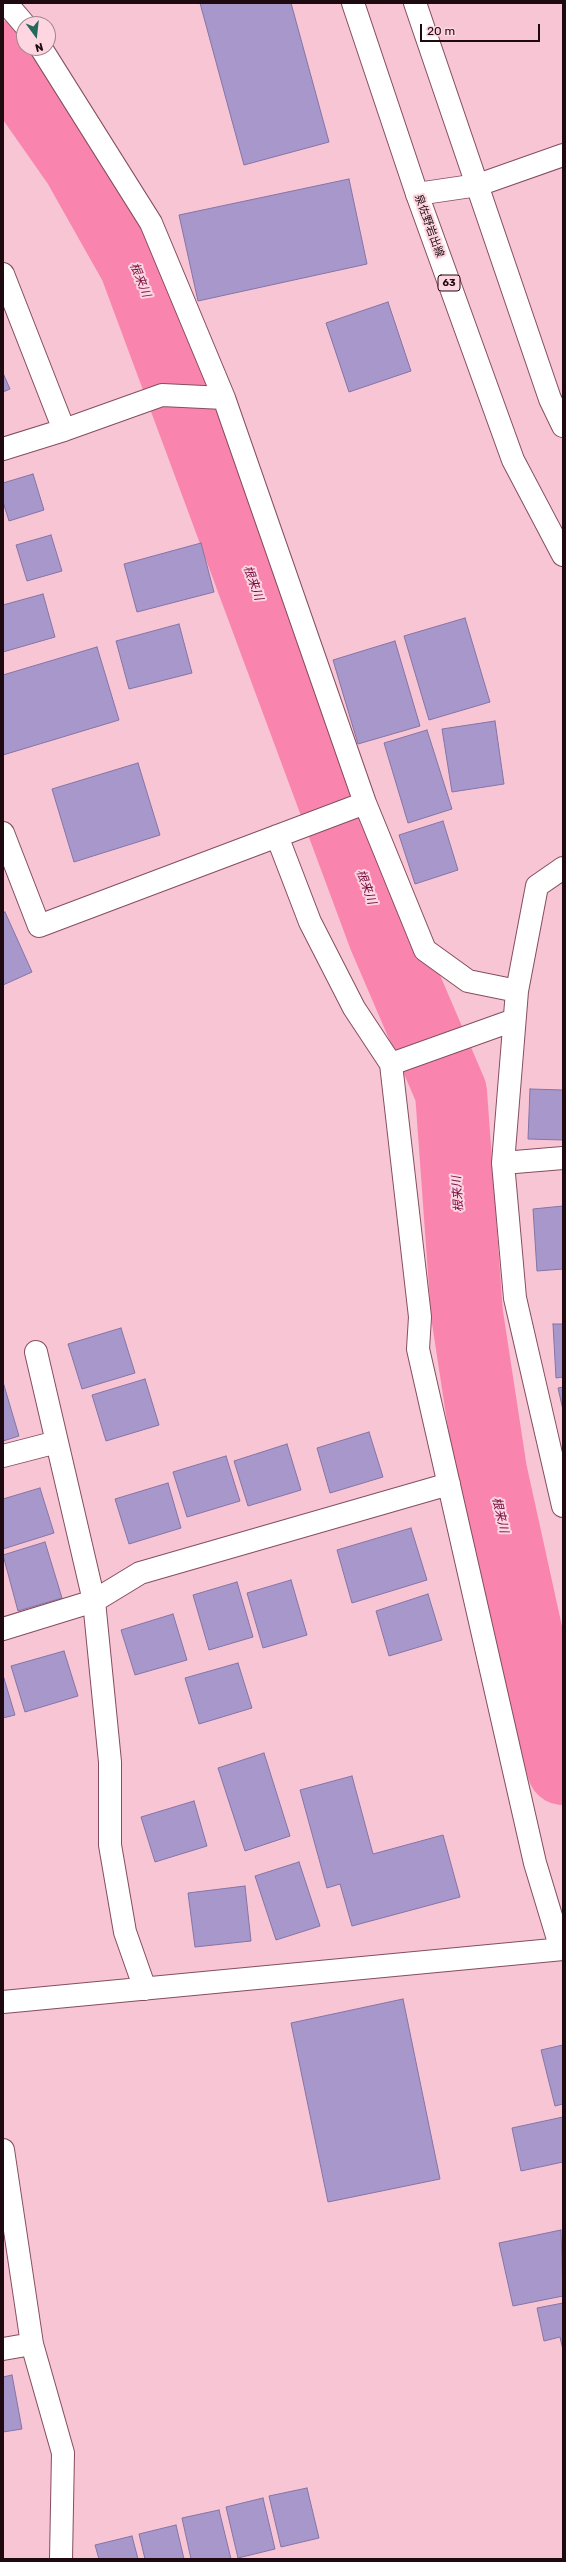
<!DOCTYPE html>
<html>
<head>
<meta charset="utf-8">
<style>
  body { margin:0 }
  #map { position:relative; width:566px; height:2562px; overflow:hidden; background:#f8c5d4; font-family:Rubik,sans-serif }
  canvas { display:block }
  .frame { position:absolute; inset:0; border:4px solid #1f0911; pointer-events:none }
  .north { position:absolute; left:16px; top:16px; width:40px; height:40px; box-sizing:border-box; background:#fdd6e1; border:1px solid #a4848e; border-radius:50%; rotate:165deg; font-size:11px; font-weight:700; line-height:16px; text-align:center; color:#1f0911 }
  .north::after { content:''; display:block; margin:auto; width:14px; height:18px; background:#23695c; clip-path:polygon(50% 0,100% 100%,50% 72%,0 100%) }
  .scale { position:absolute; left:420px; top:24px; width:120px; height:18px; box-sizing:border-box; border:2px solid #1f0911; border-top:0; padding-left:5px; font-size:12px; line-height:14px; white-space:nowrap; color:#1f0911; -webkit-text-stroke:3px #fdd6e1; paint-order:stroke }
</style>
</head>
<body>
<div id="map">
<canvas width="566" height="2562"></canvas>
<div class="frame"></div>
<div class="north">N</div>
<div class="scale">20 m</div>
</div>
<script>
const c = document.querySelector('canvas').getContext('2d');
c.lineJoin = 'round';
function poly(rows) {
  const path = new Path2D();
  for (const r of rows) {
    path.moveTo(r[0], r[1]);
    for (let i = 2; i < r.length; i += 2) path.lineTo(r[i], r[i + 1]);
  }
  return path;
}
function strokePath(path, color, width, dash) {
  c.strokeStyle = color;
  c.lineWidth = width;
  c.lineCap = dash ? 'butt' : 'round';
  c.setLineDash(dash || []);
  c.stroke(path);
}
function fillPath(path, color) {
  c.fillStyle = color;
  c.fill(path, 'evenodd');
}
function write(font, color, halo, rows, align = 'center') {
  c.font = font + ' Rubik,"Noto Sans JP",sans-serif';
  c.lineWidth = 4;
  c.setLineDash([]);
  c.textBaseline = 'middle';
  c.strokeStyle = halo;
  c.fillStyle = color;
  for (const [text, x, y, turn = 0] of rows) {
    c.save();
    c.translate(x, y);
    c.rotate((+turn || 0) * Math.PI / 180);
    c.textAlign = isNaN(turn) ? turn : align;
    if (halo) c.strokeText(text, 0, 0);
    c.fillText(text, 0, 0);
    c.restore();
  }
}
const river = poly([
  [3,57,78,164,135,265,384,936,451,1092,467,1314,491,1471,533,1662,563,1769]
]);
const building = poly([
  [200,3,291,3,329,142,244,165,200,3],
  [349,179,367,264,198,301,179,215,349,179],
  [388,302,411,371,349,392,326,323,388,302],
  [3,373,10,389,3,392,3,373],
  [33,474,44,510,9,521,3,502,3,483,33,474],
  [51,535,62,571,27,581,16,545,51,535],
  [201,543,214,592,137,612,124,564,201,543],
  [43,594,55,637,3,652,3,605,43,594],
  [465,618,490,702,429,720,404,636,465,618],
  [179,624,192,673,129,689,116,641,179,624],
  [395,641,420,726,358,744,333,660,395,641],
  [97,647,119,720,3,755,3,675,97,647],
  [495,721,504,784,452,792,442,729,495,721],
  [427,730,452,809,408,823,384,743,427,730],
  [138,763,160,835,74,862,52,789,138,763],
  [443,821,458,870,415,884,399,835,443,821],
  [5,912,32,972,3,985,3,913,5,912],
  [530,1089,563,1090,563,1140,528,1139,530,1089],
  [563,1206,563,1269,537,1271,533,1209,563,1206],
  [553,1324,563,1324,563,1377,556,1378,553,1324],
  [121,1328,135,1373,82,1389,68,1344,121,1328],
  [145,1379,159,1425,106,1441,92,1395,145,1379],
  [3,1382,19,1436,3,1441,3,1382],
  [563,1387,563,1410,558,1388,563,1387],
  [369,1432,383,1477,330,1493,317,1448,369,1432],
  [287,1444,301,1490,248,1506,234,1461,287,1444],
  [226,1456,240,1501,187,1517,173,1472,226,1456],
  [168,1483,181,1528,129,1544,115,1499,168,1483],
  [40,1488,54,1533,3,1549,3,1499,40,1488],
  [411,1528,427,1580,352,1603,337,1550,411,1528],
  [45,1542,62,1598,18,1611,3,1555,45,1542],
  [291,1580,307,1635,263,1648,247,1593,291,1580],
  [237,1582,253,1637,209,1650,193,1595,237,1582],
  [428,1594,442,1640,389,1656,376,1611,428,1594],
  [173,1614,187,1660,135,1675,121,1630,173,1614],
  [64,1651,78,1696,25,1712,11,1666,64,1651],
  [238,1663,252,1708,199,1724,185,1678,238,1663],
  [3,1675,15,1715,3,1718,3,1675],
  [264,1753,290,1836,245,1851,218,1768,264,1753],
  [352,1776,373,1854,443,1835,460,1897,352,1926,340,1884,327,1888,300,1790,352,1776],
  [194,1801,207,1846,155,1862,141,1817,194,1801],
  [299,1862,320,1926,276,1940,255,1876,299,1862],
  [245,1886,251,1941,195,1947,188,1893,245,1886],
  [403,1999,440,2179,328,2202,291,2023,403,1999],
  [563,2045,563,2104,555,2106,541,2050,563,2045],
  [563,2117,563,2162,521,2171,512,2128,563,2117],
  [561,2230,563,2296,513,2306,499,2243,561,2230],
  [563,2303,563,2350,560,2337,544,2341,537,2308,563,2303],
  [12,2375,22,2429,3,2432,3,2377,12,2375],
  [307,2488,319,2538,281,2547,269,2496,307,2488],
  [263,2498,275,2549,238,2558,226,2507,263,2498],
  [219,2510,231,2559,191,2559,182,2518,219,2510],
  [176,2525,184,2559,145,2559,139,2534,176,2525],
  [132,2536,138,2559,99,2559,95,2545,132,2536]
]);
const minor = poly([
  [6,3,24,24],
  [41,48,151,223,224,398,365,803],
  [417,194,478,185,563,155],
  [3,274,64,430,3,449],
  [64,430,162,395,224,398],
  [3,833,39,926,365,803,425,950,468,981,517,991],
  [277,836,310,922,354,1008,391,1064],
  [563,868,537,886,517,991,503,1163,515,1298,563,1506],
  [514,1020,391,1064,420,1317,418,1349,535,1863,561,1949],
  [503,1163,563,1158],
  [3,1456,57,1442],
  [3,1629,94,1601,36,1352],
  [145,1989,125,1932,110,1845,110,1762,94,1601,140,1573,449,1484],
  [3,2002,563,1949],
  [3,2150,32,2344,63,2453,61,2559],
  [3,2349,32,2344]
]);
const major = poly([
  [353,3,417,194,513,460,563,555],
  [415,3,550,399,563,426]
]);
const shields = [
  [449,283,22]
];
const shieldNames = [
  ["63",449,283]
];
const streetNames = [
  ["泉佐野岩出線",429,226,70]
];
const waterNames = [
  ["根来川",140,280,68],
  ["根来川",253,583,70],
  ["根来川",366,887,70],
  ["根来川",458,1194,-94],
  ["根来川",500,1515,77]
];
strokePath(river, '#f985ae', 72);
fillPath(building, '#a797cb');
strokePath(building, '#8474a6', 1);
strokePath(minor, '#854e60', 24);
strokePath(major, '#854e60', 24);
strokePath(minor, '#fff', 22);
strokePath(major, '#fff', 22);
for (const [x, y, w] of shields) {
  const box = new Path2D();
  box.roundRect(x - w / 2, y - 8, w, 16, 3);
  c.fillStyle = '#fdd6e1';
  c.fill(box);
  strokePath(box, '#1f0911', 1);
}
write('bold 10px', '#1f0911', null, shieldNames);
write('11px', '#1f0911', '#fdd6e1', streetNames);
write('italic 12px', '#75093e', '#fdd6e1', waterNames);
</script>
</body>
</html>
